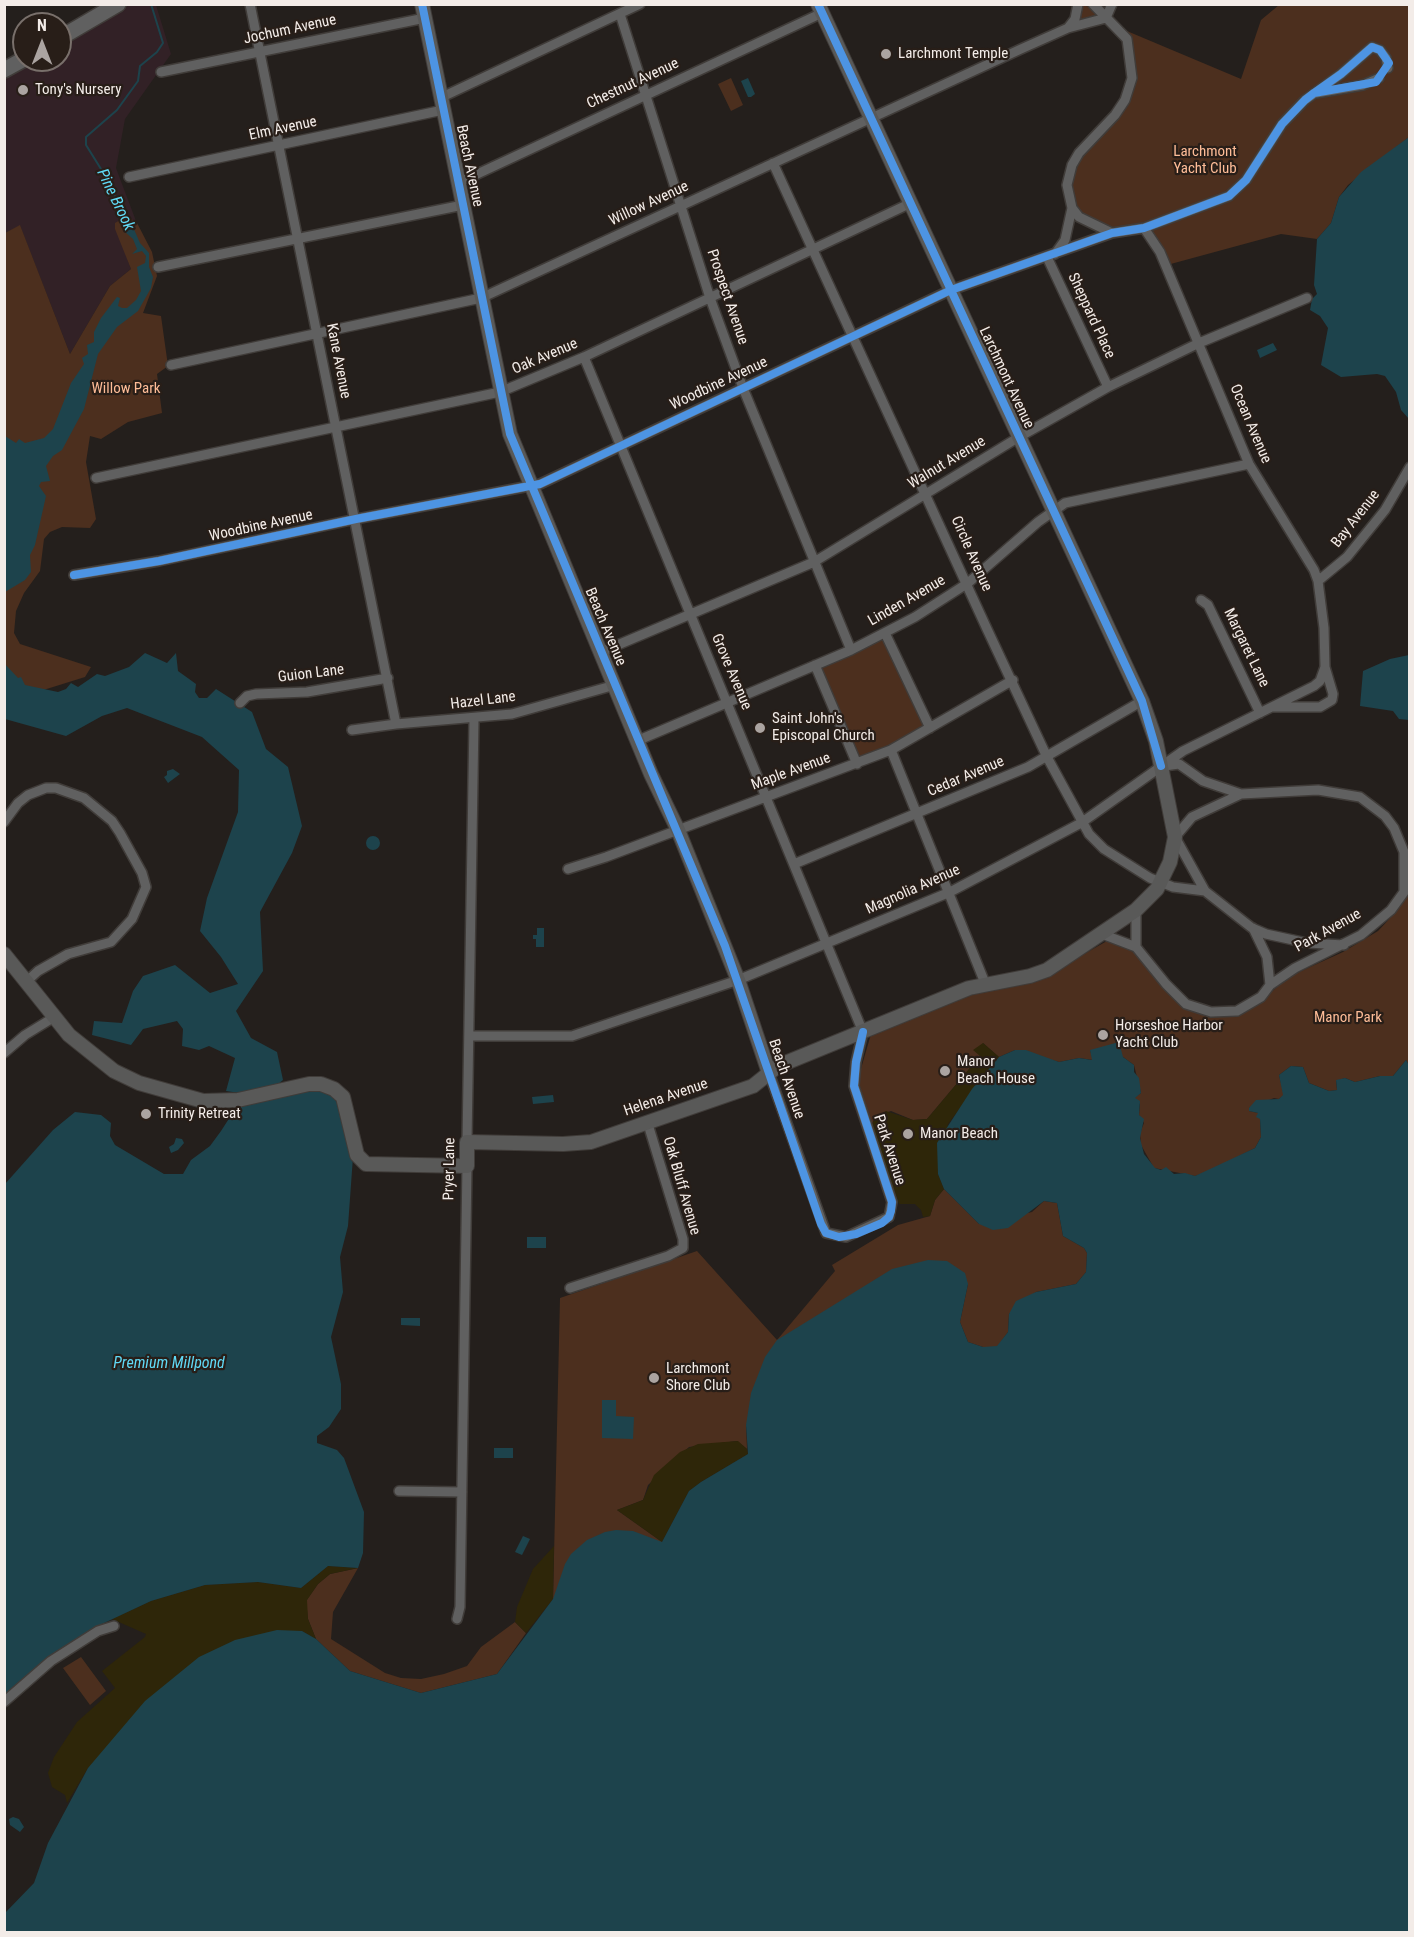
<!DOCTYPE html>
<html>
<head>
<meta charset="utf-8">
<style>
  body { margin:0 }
  #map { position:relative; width:1414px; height:1937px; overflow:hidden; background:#241f1c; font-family:"Roboto Condensed",sans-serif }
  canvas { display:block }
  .frame { position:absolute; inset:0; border:6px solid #f3ece8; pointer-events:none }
  .north { position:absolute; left:12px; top:12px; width:60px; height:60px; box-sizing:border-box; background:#281e18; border:2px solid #79706b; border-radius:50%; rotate:0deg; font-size:16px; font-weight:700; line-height:24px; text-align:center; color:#f3ece8 }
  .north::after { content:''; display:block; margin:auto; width:21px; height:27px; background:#aba4a1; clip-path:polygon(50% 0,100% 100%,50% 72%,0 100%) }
</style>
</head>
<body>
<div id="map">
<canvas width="1414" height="1937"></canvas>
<div class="frame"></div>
<div class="north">N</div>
</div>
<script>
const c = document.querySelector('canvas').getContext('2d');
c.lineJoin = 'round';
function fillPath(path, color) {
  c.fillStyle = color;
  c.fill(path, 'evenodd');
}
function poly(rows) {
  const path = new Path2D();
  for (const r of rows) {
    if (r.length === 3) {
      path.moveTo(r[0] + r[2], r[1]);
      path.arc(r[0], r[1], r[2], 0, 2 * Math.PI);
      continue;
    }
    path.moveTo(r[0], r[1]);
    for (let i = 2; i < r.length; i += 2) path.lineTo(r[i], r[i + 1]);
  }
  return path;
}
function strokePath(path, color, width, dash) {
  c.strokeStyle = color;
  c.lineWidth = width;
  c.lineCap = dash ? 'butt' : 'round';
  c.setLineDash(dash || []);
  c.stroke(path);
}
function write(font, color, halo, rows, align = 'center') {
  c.font = font + ' "Roboto Condensed",sans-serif';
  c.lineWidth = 4.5;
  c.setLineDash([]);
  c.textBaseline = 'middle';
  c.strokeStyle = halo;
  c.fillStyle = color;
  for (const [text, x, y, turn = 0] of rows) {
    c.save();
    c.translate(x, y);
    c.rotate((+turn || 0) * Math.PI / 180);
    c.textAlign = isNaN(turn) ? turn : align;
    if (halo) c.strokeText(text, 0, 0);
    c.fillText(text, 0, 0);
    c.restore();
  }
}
const commercial = poly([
  [129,5,156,5,171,54,125,119,116,168,136,221,125,217,115,224,131,269,110,286,70,354,20,226,5,233,5,75,31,60,60,60,60,44]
]);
const green = poly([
  [1081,5,1091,7,1100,14,1078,20],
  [1279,5,1409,5,1409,137,1348,185,1339,197,1331,223,1317,239,1281,234,1167,265,1144,227,1112,232,1088,222,1073,208,1069,177,1072,167,1113,119,1133,80,1128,40,1115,26,1241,79,1261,20],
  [731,78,743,105,731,111,718,84],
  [125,217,136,221,152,252,157,276,143,313,161,316,168,366,157,374,162,413,128,422,101,439,90,436,86,462,96,519,90,528,62,527,50,532,44,539,40,571,24,593,16,611,14,633,20,644,91,667,85,677,5,702,5,233,20,225,70,354,110,286,131,269,115,229,115,223],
  [884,636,927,727,900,743,857,761,819,666],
  [1409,884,1409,1065,1406,1060,1393,1076,1380,1076,1355,1082,1345,1078,1336,1081,1337,1090,1329,1091,1309,1083,1303,1067,1291,1066,1279,1075,1284,1095,1279,1099,1274,1098,1249,1108,1249,1111,1258,1113,1260,1119,1261,1137,1255,1148,1210,1171,1195,1176,1154,1168,1141,1145,1140,1133,1144,1123,1139,1115,1140,1104,1134,1098,1141,1093,1134,1065,1123,1057,1090,1050,1093,1060,1079,1058,1059,1062,1015,1050,999,1057,983,1043,980,1056,927,1119,913,1120,891,1111,876,1116,871,1126,858,1079,871,1034,969,992,1063,966,1107,941,1122,944,1136,954,1166,990,1186,1007,1215,1017,1242,1014,1258,1004,1288,977,1343,952,1378,931,1392,916],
  [944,1189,979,1224,1032,1212,1044,1201,1057,1203,1063,1236,1084,1248,1087,1253,1086,1272,1076,1284,1036,1292,1009,1314,1008,1332,997,1347,983,1347,968,1342,960,1322,968,1284,746,1425,747,1449,737,1441,689,1447,648,1485,643,1500,617,1510,662,1542,553,1599,560,1298,697,1251,777,1340,835,1271,832,1265,898,1225,930,1216,935,1200],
  [358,1568,333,1612,331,1639,385,1673,401,1678,421,1679,444,1674,467,1666,481,1647,515,1622,526,1633,497,1674,421,1693,350,1671,316,1639,308,1619,306,1601,318,1584,330,1574],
  [81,1657,106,1691,90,1705,63,1668]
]);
const sand = poly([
  [983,1043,999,1057,948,1124,938,1174,944,1189,935,1200,930,1216,923,1217,921,1210,915,1204,899,1204,871,1126,876,1116,886,1111,913,1120,927,1119,980,1056,973,1050],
  [738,1441,747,1449,748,1454,701,1482,689,1491,662,1542,617,1510,643,1500,654,1475,680,1452,698,1444],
  [554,1546,553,1599,526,1633,515,1622,517,1607,533,1569],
  [328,1566,358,1568,330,1574,318,1584,307,1600,308,1619,316,1639,302,1631,88,1768,67,1803,65,1795,52,1787,48,1773,54,1757,77,1722,115,1688,102,1671,145,1637,146,1634,112,1619,151,1601,205,1585,258,1582,301,1588]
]);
const water = poly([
  [748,78,755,94,751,97,748,97,741,81],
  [1409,137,1409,419,1401,410,1396,392,1385,376,1377,374,1341,377,1321,365,1328,328,1320,316,1310,310,1312,299,1317,294,1314,285,1317,239,1331,223,1339,197,1361,172],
  [123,224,133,227,140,243,149,253,149,267,153,277,151,288,138,311,117,327,98,354,84,409,62,450,53,456,46,466,50,481,41,482,39,486,46,496,35,545,30,555,31,572,25,580,5,592,5,436,16,443,19,439,25,443,44,438,53,429,71,383,84,364,82,358,88,354,87,345,94,342,94,332,101,318,117,297,120,298,118,306,122,308,127,308,136,300,141,291,137,267,145,263,146,256,142,251,132,254,137,249,133,239,124,231],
  [1273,343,1277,350,1260,358,1257,350],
  [145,653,167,663,176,653,178,671,196,684,195,692,199,698,207,698,216,689,252,712,266,749,288,767,302,826,292,853,260,912,263,971,236,1011,251,1038,277,1052,283,1080,277,1085,277,1098,320,1089,342,1101,353,1157,348,1226,340,1257,343,1292,331,1337,341,1384,341,1409,329,1427,317,1436,317,1443,337,1450,344,1458,364,1512,363,1553,358,1568,328,1566,301,1588,258,1582,205,1585,151,1601,102,1624,45,1660,5,1696,5,1184,53,1130,75,1112,101,1115,111,1123,110,1136,115,1145,164,1174,183,1174,191,1160,210,1146,221,1131,239,1103,239,1093,226,1091,235,1058,209,1046,199,1050,182,1046,183,1029,177,1021,143,1029,131,1045,92,1035,94,1021,122,1023,133,991,143,976,175,965,210,993,238,984,221,957,200,931,207,898,238,812,239,770,202,737,127,708,102,716,66,736,5,719,4,663,18,678,21,677,25,685,58,692,66,689,71,683,78,687,97,674,105,676,129,667],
  [1409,655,1409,720,1399,719,1393,711,1360,706,1363,671,1390,659],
  [173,769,180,774,168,783,164,777,167,775,167,771],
  [373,843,7],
  [537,928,544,928,544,947,536,947,536,939,533,939,533,935,537,935],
  [1119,1042,1123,1057,1134,1065,1134,1072,1139,1078,1141,1093,1135,1098,1140,1101,1139,1115,1144,1119,1140,1138,1144,1154,1155,1168,1161,1170,1166,1167,1174,1174,1185,1173,1195,1176,1255,1148,1261,1137,1260,1119,1256,1117,1258,1113,1249,1111,1249,1108,1256,1100,1279,1099,1283,1095,1279,1075,1291,1066,1303,1067,1309,1083,1329,1091,1337,1090,1336,1080,1345,1078,1355,1082,1380,1076,1393,1076,1406,1060,1409,1065,1409,1932,5,1932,5,1913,34,1883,48,1843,88,1768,145,1701,199,1657,235,1640,277,1630,302,1631,316,1639,350,1671,421,1693,497,1674,553,1599,565,1564,571,1554,587,1540,605,1532,616,1530,633,1531,662,1542,689,1491,701,1482,748,1454,746,1425,751,1393,765,1357,777,1340,892,1269,928,1260,947,1261,965,1273,968,1284,960,1322,968,1342,983,1347,997,1346,1008,1332,1009,1314,1016,1301,1036,1292,1076,1284,1086,1272,1087,1253,1084,1248,1063,1236,1057,1203,1044,1201,1008,1228,993,1230,979,1224,944,1189,938,1174,937,1143,972,1089,999,1057,1015,1050,1026,1050,1059,1062,1079,1058,1092,1060,1090,1050],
  [553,1095,554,1102,533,1104,532,1097],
  [176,1138,182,1139,184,1143,178,1150,171,1153,169,1147,174,1144],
  [527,1237,546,1237,546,1248,527,1248],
  [401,1318,420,1318,420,1326,401,1325],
  [602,1400,616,1400,616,1416,634,1417,633,1439,602,1438],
  [494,1448,513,1448,513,1458,494,1458],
  [523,1536,530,1539,522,1555,515,1552],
  [13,1817,19,1819,24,1827,20,1832,10,1825,9,1819]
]);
const stream = poly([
  [125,226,111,185,86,145,86,137,117,110,138,81,140,66,157,52,163,43,151,4]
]);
const street = poly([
  [250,4,396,724],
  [1093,4,1127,39,1132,78,1125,100,1115,115,1079,153,1072,165,1067,185,1072,208,1079,217,1112,233],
  [620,14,710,298,743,388,851,650],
  [1068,28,1075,19,1078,4],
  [161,72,425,18],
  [1316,93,1363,85,1379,78],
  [440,98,640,4],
  [773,163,987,629,1047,757,1089,834,1104,849,1150,878,1173,887,1205,891,1252,928,1266,934,1307,943,1344,945],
  [129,177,443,110],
  [458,183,822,13],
  [1144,228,1160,252,1249,464,1314,570,1318,581,1324,628,1325,667,1333,694,1332,700,1320,707,1274,707],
  [1055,254,1065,240,1072,208],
  [1047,257,1108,387],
  [158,267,463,205],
  [584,357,863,1032,856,1062,854,1086,892,1202,889,1217,846,1237,826,1233,769,1073],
  [171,365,481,298,1021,49,1068,28,1106,18,1112,4],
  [96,478,500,392,584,357,911,203],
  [74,575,159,561,356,519,540,484,951,290,1112,233,1144,228,1229,196,1246,180,1282,124,1305,100,1341,74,1372,47,1380,50,1386,58,1388,68],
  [1318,581,1347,557,1385,510,1410,467],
  [1201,600,1208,605,1260,713],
  [885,633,930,728],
  [601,652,814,562,1019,437,1108,387,1199,343,1307,298],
  [815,665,857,764],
  [240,703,247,696,256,694,307,692,388,678],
  [352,730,396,724,512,714,615,685],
  [639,740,851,650,915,617,968,583,1038,522,1065,503,1249,464],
  [891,750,985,983],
  [1164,766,1179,764,1203,781,1241,794],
  [4,822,18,803,28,795,46,788,56,788,84,798,112,821,120,833,142,873,146,887,132,919,111,942,68,954,38,971,26,982],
  [794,864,1028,767,1142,701],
  [568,869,606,857,891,750,1013,680],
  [1136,910,1136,947],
  [1253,928,1267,957,1270,985],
  [1102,934,1136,947,1166,984,1186,1004,1211,1012,1237,1011,1261,997,1270,985,1295,968,1361,935,1391,910,1404,892,1404,852,1394,828,1385,816,1360,797,1318,790,1241,794,1192,817,1175,837,1205,891],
  [469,1036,572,1036,738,980,950,892,1081,823,1183,751,1314,686,1320,681,1325,667],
  [4,1053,25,1035,56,1016],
  [467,1142,474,719],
  [570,1288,668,1256,683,1248,683,1239,647,1121],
  [399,1491,462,1492],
  [457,1619,460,1607,467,1166],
  [4,1702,51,1661,98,1631,114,1626]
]);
const secondary = poly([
  [422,4,510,434,651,774,678,830,738,980,769,1073],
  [4,954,69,1035,114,1071,139,1083,203,1101,238,1100,309,1084,321,1084,334,1089,343,1097,357,1155,366,1164,467,1166,467,1142,563,1144,591,1142,753,1086,778,1066,969,988,1030,976,1047,970,1136,910,1157,889,1170,862,1175,837,1156,741,1142,701,818,4]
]);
const primary = poly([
  [60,38,118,4],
  [4,70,24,59]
]);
const cycleway = poly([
  [422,4,510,434,725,946,821,1224,826,1233,839,1237,856,1234,882,1223,889,1217,891,1211,892,1202,854,1086,856,1062,863,1032],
  [818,4,1142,701,1161,766],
  [74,575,159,561,356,519,540,484,951,290,1112,233,1144,228,1229,196,1246,180,1282,124,1305,100,1314,93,1341,74,1372,47,1380,50,1389,63,1376,82,1314,93]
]);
const markers = [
  [886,54,6,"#aba4a1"],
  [23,90,6,"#aba4a1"],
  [760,728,6,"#aba4a1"],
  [1103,1035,6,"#aba4a1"],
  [945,1071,6,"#aba4a1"],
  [146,1114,6,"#aba4a1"],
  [908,1134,6,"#aba4a1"],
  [654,1378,6,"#aba4a1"]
];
const streetNames = [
  ["Jochum Avenue",290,30,-12],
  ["Chestnut Avenue",633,84,-25],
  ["Elm Avenue",283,129,-12],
  ["Beach Avenue",469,166,78],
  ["Willow Avenue",649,204,-25],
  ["Prospect Avenue",727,297,71],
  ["Sheppard Place",1091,316,65],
  ["Oak Avenue",545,357,-23],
  ["Kane Avenue",338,361,79],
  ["Larchmont Avenue",1006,378,65],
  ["Woodbine Avenue",719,384,-25],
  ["Ocean Avenue",1250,424,67],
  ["Walnut Avenue",947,463,-31],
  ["Bay Avenue",1356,519,-52],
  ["Woodbine Avenue",261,526,-12],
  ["Circle Avenue",971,554,66],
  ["Linden Avenue",907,601,-30],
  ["Beach Avenue",605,627,67],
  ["Margaret Lane",1246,648,64],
  ["Grove Avenue",731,672,67],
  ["Guion Lane",311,674,-7],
  ["Hazel Lane",483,701,-7],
  ["Maple Avenue",791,772,-20],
  ["Cedar Avenue",966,777,-23],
  ["Magnolia Avenue",913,890,-24],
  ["Park Avenue",1328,931,-29],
  ["Beach Avenue",786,1079,71],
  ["Helena Avenue",666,1098,-19],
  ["Park Avenue",889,1150,72],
  ["Pryer Lane",450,1169,-89],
  ["Oak Bluff Avenue",681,1186,74]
];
const poiNames = [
  ["Larchmont Temple",898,54],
  ["Tony's Nursery",35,90],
  ["Saint John's",772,719],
  ["Episcopal Church",772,736],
  ["Horseshoe Harbor",1115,1026],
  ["Yacht Club",1115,1043],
  ["Manor",957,1062],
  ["Beach House",957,1079],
  ["Trinity Retreat",158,1114],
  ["Manor Beach",920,1134],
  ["Larchmont",666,1369],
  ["Shore Club",666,1386]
];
const parkNames = [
  ["Larchmont",1205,152],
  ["Yacht Club",1205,169],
  ["Willow Park",126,389],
  ["Manor Park",1348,1018]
];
const waterNames = [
  ["Pine Brook",115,200,64],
  ["Premium Millpond",169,1364]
];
fillPath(commercial, '#322126');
fillPath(green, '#4c2f1e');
fillPath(sand, '#2e2609');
fillPath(water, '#1d434c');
strokePath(stream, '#1d434c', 2);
strokePath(street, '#403c39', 12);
strokePath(secondary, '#403c39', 16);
strokePath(primary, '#403c39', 18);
strokePath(street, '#606060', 9);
strokePath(secondary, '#595958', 14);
strokePath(primary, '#606060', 15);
strokePath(cycleway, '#4d94e3', 8);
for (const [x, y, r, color] of markers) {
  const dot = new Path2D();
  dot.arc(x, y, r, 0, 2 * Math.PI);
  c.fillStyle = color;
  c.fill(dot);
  strokePath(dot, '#281e18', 2);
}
write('15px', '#f3ece8', '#281e18', streetNames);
write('15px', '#f3ece8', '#281e18', poiNames, 'left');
write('15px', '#febc97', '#281e18', parkNames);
write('italic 16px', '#60d9f5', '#281e18', waterNames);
</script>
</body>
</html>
